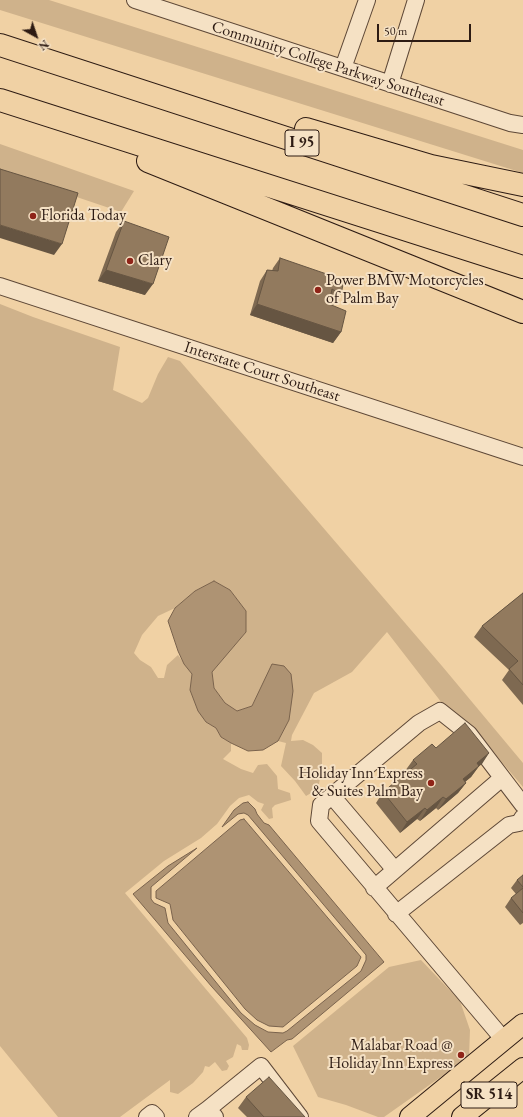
<!DOCTYPE html>
<html>
<head>
<meta charset="utf-8">
<style>
  body { margin:0 }
  #map { position:relative; width:523px; height:1117px; overflow:hidden; background:#f0d1a4; font-family:"EB Garamond",serif }
  canvas { display:block }
  .north { position:absolute; left:16px; top:16px; width:40px; height:40px; -webkit-text-stroke:3px #f5e1c4; paint-order:stroke; rotate:140deg; font-size:11px; font-weight:700; line-height:16px; text-align:center; color:#2d1b13 }
  .north::after { content:''; display:block; margin:auto; width:14px; height:18px; background:#2d1b13; clip-path:polygon(50% 0,100% 100%,50% 72%,0 100%) }
  .scale { position:absolute; left:377px; top:24px; width:94px; height:18px; box-sizing:border-box; border:2px solid #2d1b13; border-top:0; padding-left:5px; font-size:12px; line-height:14px; white-space:nowrap; color:#2d1b13; -webkit-text-stroke:3px #f5e1c4; paint-order:stroke }
</style>
</head>
<body>
<div id="map">
<canvas width="523" height="1117"></canvas>
<div class="north">N</div>
<div class="scale">50 m</div>
</div>
<script>
const c = document.querySelector('canvas').getContext('2d');
c.lineJoin = 'round';
function fillPath(path, color) {
  c.fillStyle = color;
  c.fill(path, 'evenodd');
}
function poly(rows) {
  const path = new Path2D();
  for (const r of rows) {
    path.moveTo(r[0], r[1]);
    for (let i = 2; i < r.length; i += 2) path.lineTo(r[i], r[i + 1]);
  }
  return path;
}
function strokePath(path, color, width, dash) {
  c.strokeStyle = color;
  c.lineWidth = width;
  c.lineCap = dash ? 'butt' : 'round';
  c.setLineDash(dash || []);
  c.stroke(path);
}
function write(font, color, halo, rows, align = 'center') {
  c.font = font + ' "EB Garamond",serif';
  c.lineWidth = 4;
  c.setLineDash([]);
  c.textBaseline = 'middle';
  c.strokeStyle = halo;
  c.fillStyle = color;
  for (const [text, x, y, turn = 0] of rows) {
    c.save();
    c.translate(x, y);
    c.rotate((+turn || 0) * Math.PI / 180);
    c.textAlign = isNaN(turn) ? turn : align;
    if (halo) c.strokeText(text, 0, 0);
    c.fillText(text, 0, 0);
    c.restore();
  }
}
const green = poly([
  [0,0,49,0,523,150,523,173,0,10],
  [0,144,134,191,121,212,0,171],
  [0,304,33,317,120,347,113,390,142,403,148,398,158,374,168,357,180,361,442,666,523,763,523,787,488,746,472,729,445,707,387,632,352,672,314,693,292,735,291,741,303,740,313,745,322,753,322,768,318,789,306,796,295,781,281,766,286,743,278,741,289,720,261,688,252,706,237,711,225,703,214,688,212,671,246,632,246,611,230,590,214,581,195,591,175,608,158,616,142,635,134,653,140,660,151,667,158,678,164,678,167,665,178,655,192,674,190,690,206,722,216,728,221,737,231,743,231,751,223,759,241,769,253,773,258,765,267,764,277,776,278,789,290,793,291,800,275,805,272,808,273,818,269,819,261,810,264,804,258,802,249,795,239,798,230,806,217,824,201,838,164,861,125,893,247,1038,249,1045,248,1050,242,1050,241,1046,237,1044,233,1057,226,1061,229,1066,227,1070,222,1071,215,1062,209,1067,205,1066,203,1072,193,1083,178,1094,170,1092,170,1080,120,1117,58,1117,0,1046],
  [421,960,460,1001,470,1030,469,1057,384,1117,378,1117,346,1105,318,1097,293,1046,389,967]
]);
const water = poly([
  [214,581,230,590,246,611,246,632,212,672,214,688,225,703,237,711,252,706,272,664,284,666,291,674,293,691,289,720,278,741,263,750,248,751,231,743,221,737,216,728,206,722,198,711,190,690,192,674,184,664,178,651,168,621,175,608,195,591,214,581],
  [248,802,255,809,257,814,264,823,269,825,384,962,292,1039,287,1040,271,1052,212,987,133,894,168,866,197,848,151,887,151,899,154,903,165,908,168,923,241,1013,255,1025,268,1032,283,1033,287,1031,361,971,366,960,366,955,248,815,244,813,238,814,222,827,234,810,243,803,248,802],
  [244,819,361,957,357,966,283,1027,269,1026,257,1020,245,1009,173,920,170,904,156,898,156,891,240,820,244,819]
]);
const minor = poly([
  [135,0,510,123,523,125],
  [343,68,367,0],
  [390,84,416,0],
  [0,286,523,457],
  [332,796,395,870],
  [374,888,502,778],
  [396,914,509,825,519,823,523,817],
  [504,1040,319,821,321,805,419,723,440,711,469,734,523,805],
  [208,1109,261,1066,300,1117],
  [147,1117,152,1113,156,1117],
  [197,1117,208,1109,215,1117]
]);
const major = poly([
  [410,1117,523,1024],
  [462,1117,523,1068]
]);
const highway = poly([
  [0,45,523,215],
  [0,100,523,267],
  [306,129,431,166,523,185],
  [148,161,523,312]
]);
const wall = poly([
  [124,221,145,295,98,281,116,232],
  [280,258,341,294,334,305,329,303,329,304,341,332,333,343,250,315,260,281,267,270,272,271,273,268],
  [523,593,523,705,502,680,509,670,474,637,482,626],
  [489,753,471,777,465,782,466,783,458,793,438,810,436,808,420,821,417,819,400,833,376,803,383,792,407,772,405,771,413,760],
  [523,875,523,923,520,925,505,907,511,898,516,894,511,888,517,880],
  [246,1097,305,1117,247,1117,238,1108]
]);
const shadedWall = poly([
  [0,225,62,244,54,255,0,238],
  [106,270,153,284,145,295,98,281],
  [257,304,341,332,333,343,250,315],
  [489,753,482,764,469,774,477,763],
  [479,766,471,777,455,790,463,779],
  [466,783,458,793,438,810,446,799],
  [443,797,436,808,420,821,427,810],
  [425,808,417,819,400,833,407,822]
]);
const building = poly([
  [0,169,78,193,62,244,0,225,0,169],
  [124,221,169,237,153,284,106,270,124,221],
  [280,258,344,280,341,294,332,289,329,304,346,311,341,332,257,304,267,270,278,271,280,258],
  [523,593,523,685,509,669,518,661,482,626,523,593],
  [465,723,489,753,477,763,479,766,463,779,466,783,446,799,443,797,427,810,425,808,407,822,383,792,417,764,413,760,432,744,436,748,465,723],
  [523,875,523,887,517,880,523,875],
  [523,888,523,913,511,898,523,888],
  [269,1077,305,1117,264,1117,246,1097,269,1077]
]);
const markers = [
  [33,216,4,"#8f2418"],
  [130,261,4,"#8f2418"],
  [318,290,4,"#8f2418"],
  [431,783,4,"#8f2418"],
  [461,1055,4,"#8f2418"]
];
const shields = [
  [302,143,34],
  [489,1095,56]
];
const shieldNames = [
  ["I 95",302,143],
  ["SR 514",489,1095]
];
const streetNames = [
  ["Community College Parkway Southeast",328,64,18],
  ["Interstate Court Southeast",262,372,18]
];
const poiNames = [
  ["Florida Today",41,216],
  ["Clary",138,261],
  ["Power BMW Motorcycles",326,281],
  ["of Palm Bay",326,299],
  ["Holiday Inn Express",423,774,"right"],
  ["& Suites Palm Bay",423,792,"right"],
  ["Malabar Road @",453,1046,"right"],
  ["Holiday Inn Express",453,1064,"right"]
];
fillPath(green, '#cfb28b');
fillPath(water, '#ae9373');
strokePath(water, '#7a634d', 1);
strokePath(minor, '#5e4837', 18);
strokePath(major, '#2d1b13', 22);
strokePath(highway, '#2d1b13', 24);
strokePath(minor, '#f5e1c4', 16);
strokePath(major, '#f0d1a4', 20);
strokePath(highway, '#f0d1a4', 22);
fillPath(wall, '#7e6951');
fillPath(shadedWall, '#665542');
fillPath(building, '#927a5e');
strokePath(building, '#665542', 1);
for (const [x, y, r, color] of markers) {
  const dot = new Path2D();
  dot.arc(x, y, r, 0, 2 * Math.PI);
  c.fillStyle = color;
  c.fill(dot);
  strokePath(dot, '#f5e1c4', 1.5);
}
for (const [x, y, w] of shields) {
  const box = new Path2D();
  box.roundRect(x - w / 2, y - 13, w, 26, 3);
  c.fillStyle = '#f5e1c4';
  c.fill(box);
  strokePath(box, '#2d1b13', 1);
}
write('bold 15px', '#2d1b13', null, shieldNames);
write('16px', '#2d1b13', '#f5e1c4', streetNames);
write('16px', '#2d1b13', '#f5e1c4', poiNames, 'left');
</script>
</body>
</html>
